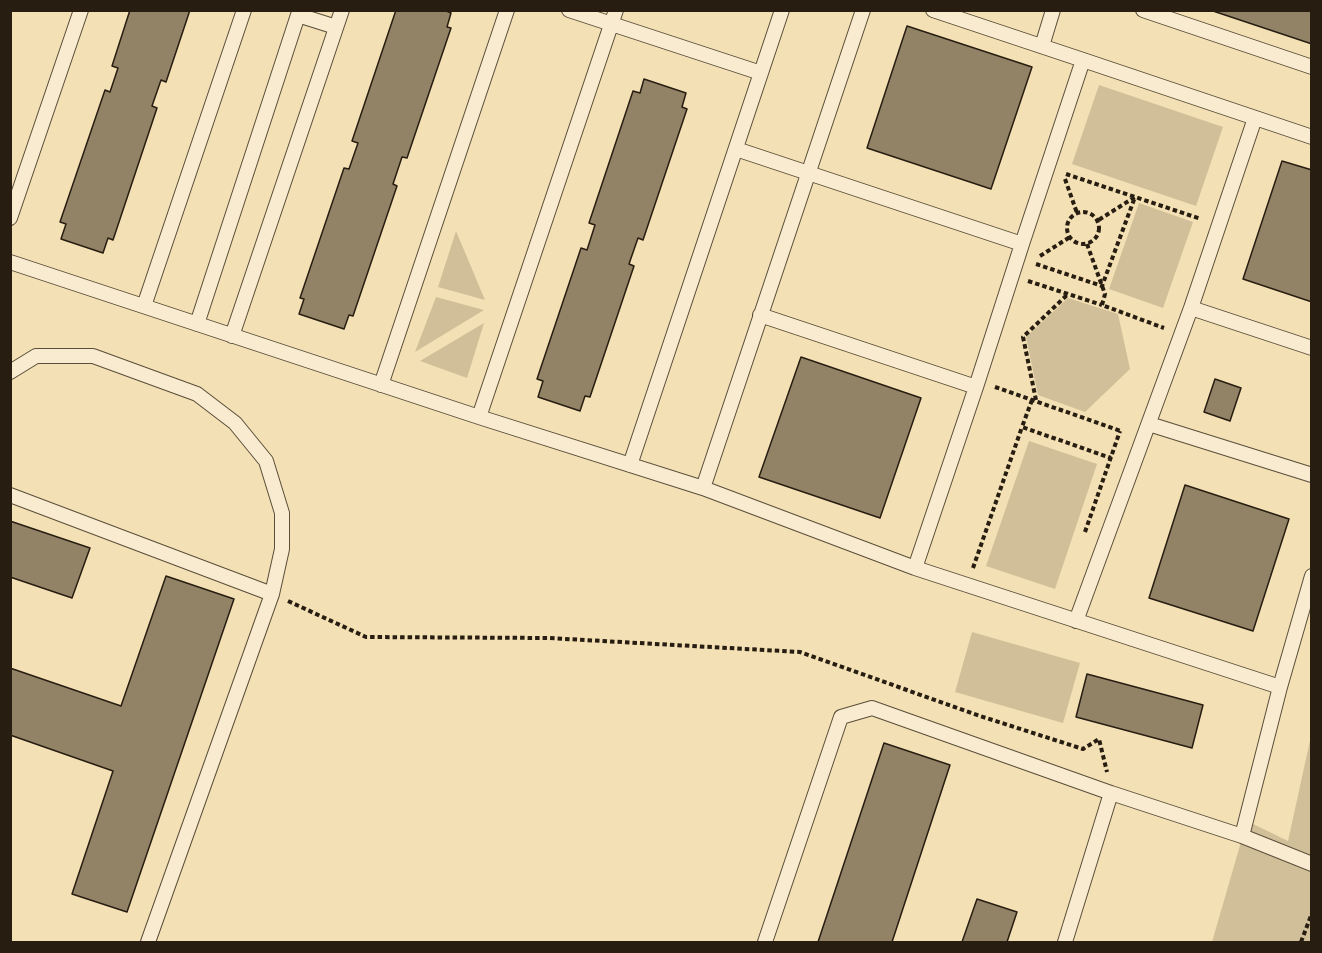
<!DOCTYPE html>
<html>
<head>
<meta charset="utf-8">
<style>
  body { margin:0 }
  #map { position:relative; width:1322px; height:953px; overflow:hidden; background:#f4e0b5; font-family:"Old Standard TT",serif }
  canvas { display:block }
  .frame { position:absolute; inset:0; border:12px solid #271d11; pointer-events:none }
</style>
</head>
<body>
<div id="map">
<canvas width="1322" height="953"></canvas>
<div class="frame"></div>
</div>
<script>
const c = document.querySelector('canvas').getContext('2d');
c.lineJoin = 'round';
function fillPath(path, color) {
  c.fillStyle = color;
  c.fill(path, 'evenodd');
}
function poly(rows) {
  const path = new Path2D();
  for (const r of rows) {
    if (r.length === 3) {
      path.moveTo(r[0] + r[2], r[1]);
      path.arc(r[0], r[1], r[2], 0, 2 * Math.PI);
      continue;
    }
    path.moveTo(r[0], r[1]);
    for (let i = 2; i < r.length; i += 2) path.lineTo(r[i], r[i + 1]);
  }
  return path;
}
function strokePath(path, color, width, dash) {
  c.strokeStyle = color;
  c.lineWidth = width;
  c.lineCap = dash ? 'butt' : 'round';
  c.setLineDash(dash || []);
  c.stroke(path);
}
const green = poly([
  [1099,85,1223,127,1196,206,1072,164],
  [1139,203,1193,222,1163,308,1109,289],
  [456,231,485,300,438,287],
  [436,297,484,310,415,352],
  [1068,298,1118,314,1130,369,1085,412,1038,395,1026,337],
  [484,323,467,378,420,361],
  [1029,441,1097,464,1055,589,986,566],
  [972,632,1080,663,1063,723,955,692],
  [1311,736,1311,942,1212,942,1247,821,1288,841]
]);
const building = poly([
  [130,10,190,10,166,82,161,80,152,106,157,108,113,240,108,238,103,253,61,239,66,224,60,222,105,90,110,92,118,68,112,66,130,10],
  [396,10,444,10,451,13,447,27,451,28,407,158,402,157,393,184,397,186,353,316,349,315,344,329,299,314,304,299,300,298,344,168,349,169,358,143,352,141,396,10],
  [1210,10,1312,10,1312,44,1210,10],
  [907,26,1032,67,991,189,867,148,907,26],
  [644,79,686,93,682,107,687,109,643,240,638,238,629,264,634,266,590,397,585,396,580,411,538,397,543,381,537,379,581,248,587,250,595,225,589,223,633,91,640,93,644,79],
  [1282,161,1312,170,1312,302,1243,279,1282,161],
  [801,357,921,398,880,518,759,477,801,357],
  [1215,379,1241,388,1230,421,1204,412,1215,379],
  [1185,485,1289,519,1253,631,1149,598,1185,485],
  [10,521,90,548,72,598,10,577,10,521],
  [166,576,234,599,127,912,72,894,113,771,10,735,10,668,121,706,166,576],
  [1087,674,1203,705,1192,748,1076,717,1087,674],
  [884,743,950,765,892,942,818,942,884,743],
  [977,899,1017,912,1007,942,962,942,977,899]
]);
const path = poly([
  [1066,174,1201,219],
  [1065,179,1077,213],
  [1083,228,16],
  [1087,244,1105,294,1102,305,1164,328],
  [1040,256,1070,237],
  [1036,264,1102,286,1135,197,1097,221],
  [1028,281,1102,305],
  [995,387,1121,431],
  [1032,400,1022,427,1111,458],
  [1036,400,1023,337,1068,294],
  [1085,532,1120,431],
  [973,568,1022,427],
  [288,601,366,637,548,638,800,652,980,716,1083,749,1099,739,1107,772],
  [1301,942,1312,913]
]);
const service = poly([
  [569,10,761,73],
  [1143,10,1312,67],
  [1042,46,1053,10],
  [1083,60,1312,137],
  [1255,118,1191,308,1312,348],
  [736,149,1022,244,1083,60,933,10],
  [10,218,81,10],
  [10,262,479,417,703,488,915,568,1280,687,1242,836],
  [144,306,244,10],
  [760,315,976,387,1022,244],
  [197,324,298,15,336,27],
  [232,336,342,10],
  [10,372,36,356,93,356,197,394,235,423,266,461,282,513,282,549,272,594,148,942],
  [381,385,507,10],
  [479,417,616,10],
  [1149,424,1312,475],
  [630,465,782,10],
  [703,488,863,10],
  [10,495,272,594],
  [915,568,976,387],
  [1076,621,1191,308],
  [1280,687,1312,576],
  [765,942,841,717,872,708,1111,793,1242,836,1312,864],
  [1065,942,1111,793]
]);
fillPath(green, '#d1bf99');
fillPath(building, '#928266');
strokePath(building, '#271d11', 1.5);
strokePath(service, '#5a4e3a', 16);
strokePath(path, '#271d11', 4, [4.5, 3]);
strokePath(service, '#f8ebcf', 14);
</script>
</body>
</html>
